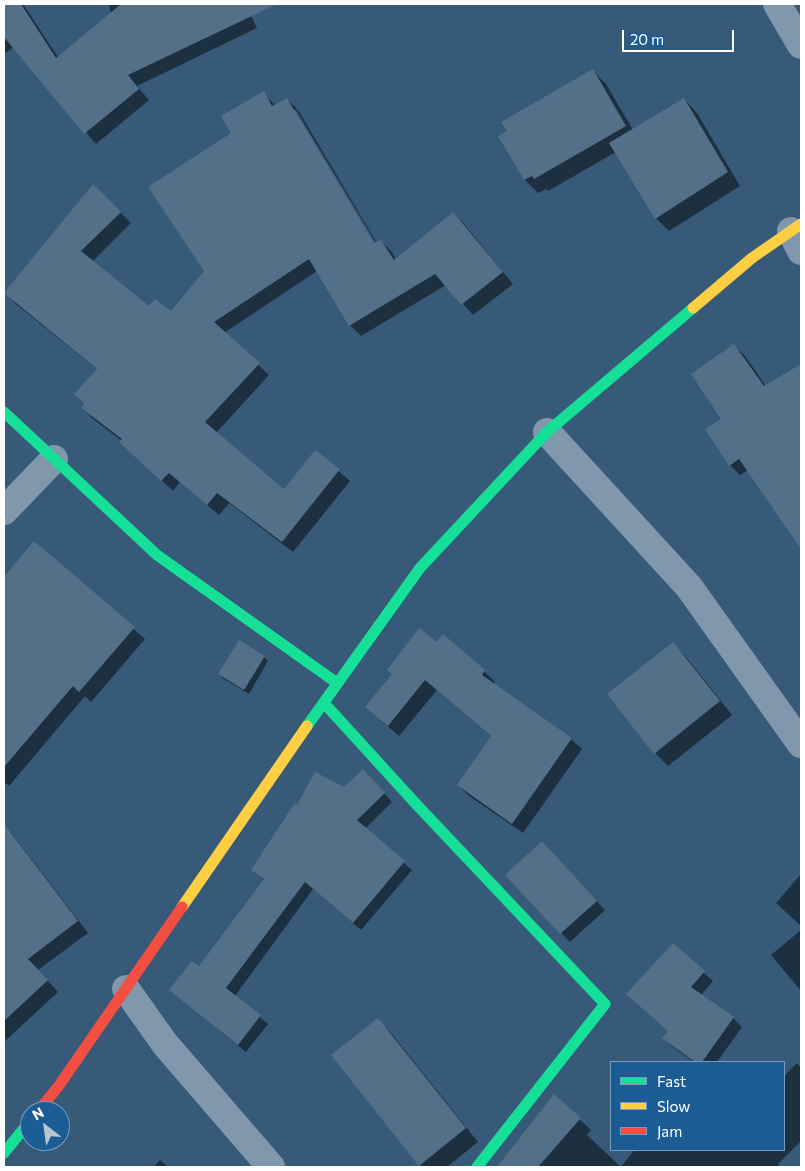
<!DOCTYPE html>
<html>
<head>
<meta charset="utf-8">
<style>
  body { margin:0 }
  #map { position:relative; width:805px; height:1171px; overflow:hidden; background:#375a79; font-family:Commissioner,sans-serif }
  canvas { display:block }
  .frame { position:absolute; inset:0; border:5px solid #fff; pointer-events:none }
  .legend { position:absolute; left:610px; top:1061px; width:175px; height:90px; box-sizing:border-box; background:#1b5c95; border:1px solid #769dbf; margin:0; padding:6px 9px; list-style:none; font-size:15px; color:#fff }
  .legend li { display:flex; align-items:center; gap:10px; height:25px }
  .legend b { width:25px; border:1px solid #769dbf }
  .north { position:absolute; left:20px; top:1101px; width:50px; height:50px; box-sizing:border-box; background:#1b5c95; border:1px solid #769dbf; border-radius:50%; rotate:330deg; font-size:14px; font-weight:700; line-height:20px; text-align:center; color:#fff }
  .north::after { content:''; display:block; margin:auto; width:18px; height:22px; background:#b9c5d0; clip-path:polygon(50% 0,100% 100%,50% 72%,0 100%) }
  .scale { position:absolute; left:622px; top:30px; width:112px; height:22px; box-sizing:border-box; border:2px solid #fff; border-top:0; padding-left:6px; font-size:15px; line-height:18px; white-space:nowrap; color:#fff; -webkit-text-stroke:4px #1b5c95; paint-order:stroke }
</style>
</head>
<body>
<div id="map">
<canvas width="805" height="1171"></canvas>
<div class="frame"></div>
<ul class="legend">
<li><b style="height:6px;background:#16e098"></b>Fast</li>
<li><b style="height:6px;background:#ffcf43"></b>Slow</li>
<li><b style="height:6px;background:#f24e42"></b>Jam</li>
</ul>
<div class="north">N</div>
<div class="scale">20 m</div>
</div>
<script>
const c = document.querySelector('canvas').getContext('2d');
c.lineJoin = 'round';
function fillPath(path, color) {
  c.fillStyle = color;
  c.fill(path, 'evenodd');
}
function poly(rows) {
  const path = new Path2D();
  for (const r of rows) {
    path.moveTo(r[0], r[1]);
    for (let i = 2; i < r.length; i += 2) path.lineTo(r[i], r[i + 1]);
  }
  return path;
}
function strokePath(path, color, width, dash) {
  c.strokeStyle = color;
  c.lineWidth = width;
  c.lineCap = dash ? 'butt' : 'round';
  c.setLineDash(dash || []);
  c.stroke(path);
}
const shadow = poly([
  [4,4,23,4,58,57,111,14,109,4,245,4,257,28,137,86,149,100,96,144,14,47,4,54],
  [593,71,606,84,633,130,684,99,697,113,740,186,669,231,656,218,616,152,548,191,546,189,538,193,525,180,500,136],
  [263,93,276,106,287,99,298,110,377,243,381,241,392,252,396,260,453,213,464,224,513,284,473,315,446,285,361,336,350,325,317,271,224,333,269,375,216,433,284,491,315,451,350,481,293,552,229,503,219,515,180,482,173,491,132,453,122,441,93,419,82,408,98,370,16,304,5,293,93,186,131,223,92,262,150,308,172,312,205,271,233,133],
  [293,110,296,110,379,248,376,249],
  [734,345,745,356,766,386,801,366,801,543,792,533,748,470,740,475,730,465],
  [34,543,145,639,91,702,85,696,9,786,4,782,4,579],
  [443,636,484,671,495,682,493,684,571,739,582,749,523,833,469,796,458,785,492,737,437,690,399,736,377,717],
  [673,644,686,657,732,715,668,766,655,753],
  [264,657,268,661,249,694,224,679,219,674],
  [371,778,392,802,365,829,412,870,361,930,313,889,235,996,268,1024,246,1052,171,990,199,968,264,880,252,870,297,807],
  [4,825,12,834,88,933,38,970,58,992,4,1042],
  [551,852,605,910,570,942,561,933],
  [801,874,801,926,776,903],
  [801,930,801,991,771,955],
  [673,945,713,981,701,995,733,1018,742,1027,717,1062,694,1062,673,1047,664,1038,672,1036],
  [378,1020,391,1033,478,1142,447,1167,422,1167,420,1165],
  [797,1063,801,1068,801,1141,778,1164,781,1167,498,1167,555,1097,591,1130,587,1135,621,1167,634,1150,784,1150,784,1076],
  [160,1160,168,1167,154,1167]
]);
const building = poly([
  [4,4,21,4,56,58,121,4,277,4,128,75,139,89,84,134,4,37],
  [593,69,626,126,534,179,532,176,524,180,498,136,507,131,501,122],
  [264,91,272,106,287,98,374,243,381,240,394,260,453,212,503,272,461,305,435,274,349,326,309,259,214,322,260,363,205,422,284,489,315,450,340,469,282,542,217,493,207,505,169,473,161,481,119,442,122,439,81,408,84,403,74,394,97,369,4,293,93,184,121,212,81,251,149,306,155,299,171,311,204,271,148,187,231,133,221,116],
  [684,98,728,172,655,219,609,143],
  [734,344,764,386,801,364,801,549,739,459,729,466,705,429,721,419,691,374],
  [34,541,135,627,79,692,73,686,4,767,4,577],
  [419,628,437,642,443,634,485,670,482,675,572,738,512,824,457,785,491,736,425,680,388,726,365,707,392,674,387,670],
  [239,640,265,656,244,690,218,674],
  [673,642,720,701,654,754,607,694],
  [363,769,385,793,357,820,405,861,353,923,305,882,226,988,261,1015,238,1045,169,990,192,961,199,966,264,879,251,870,294,804,297,805,315,772,344,787],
  [4,824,78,921,28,959,48,980,4,1021],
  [542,841,597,901,560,934,505,875],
  [673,943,705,971,691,987,734,1017,702,1062,695,1062,662,1038,668,1031,626,994],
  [378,1018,466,1128,419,1166,331,1055],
  [554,1094,581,1118,538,1167,497,1167]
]);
const street = poly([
  [777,4,801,45],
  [791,231,801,251],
  [547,432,689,587,801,744],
  [4,511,54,459],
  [126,989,165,1044,271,1167]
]);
const fast = poly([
  [4,412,157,555,337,683],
  [324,703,417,805,605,1004,477,1167],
  [307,726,420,568,547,432,693,308],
  [4,1153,30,1121]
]);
const slow = poly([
  [693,308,752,258,801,224],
  [182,907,307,726]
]);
const jam = poly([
  [38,1111,58,1087,182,907]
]);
fillPath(shadow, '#0007');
fillPath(building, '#547088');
strokePath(street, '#8097ac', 28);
strokePath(fast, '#16e098', 11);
strokePath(slow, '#ffcf43', 11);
strokePath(jam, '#f24e42', 11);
</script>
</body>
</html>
